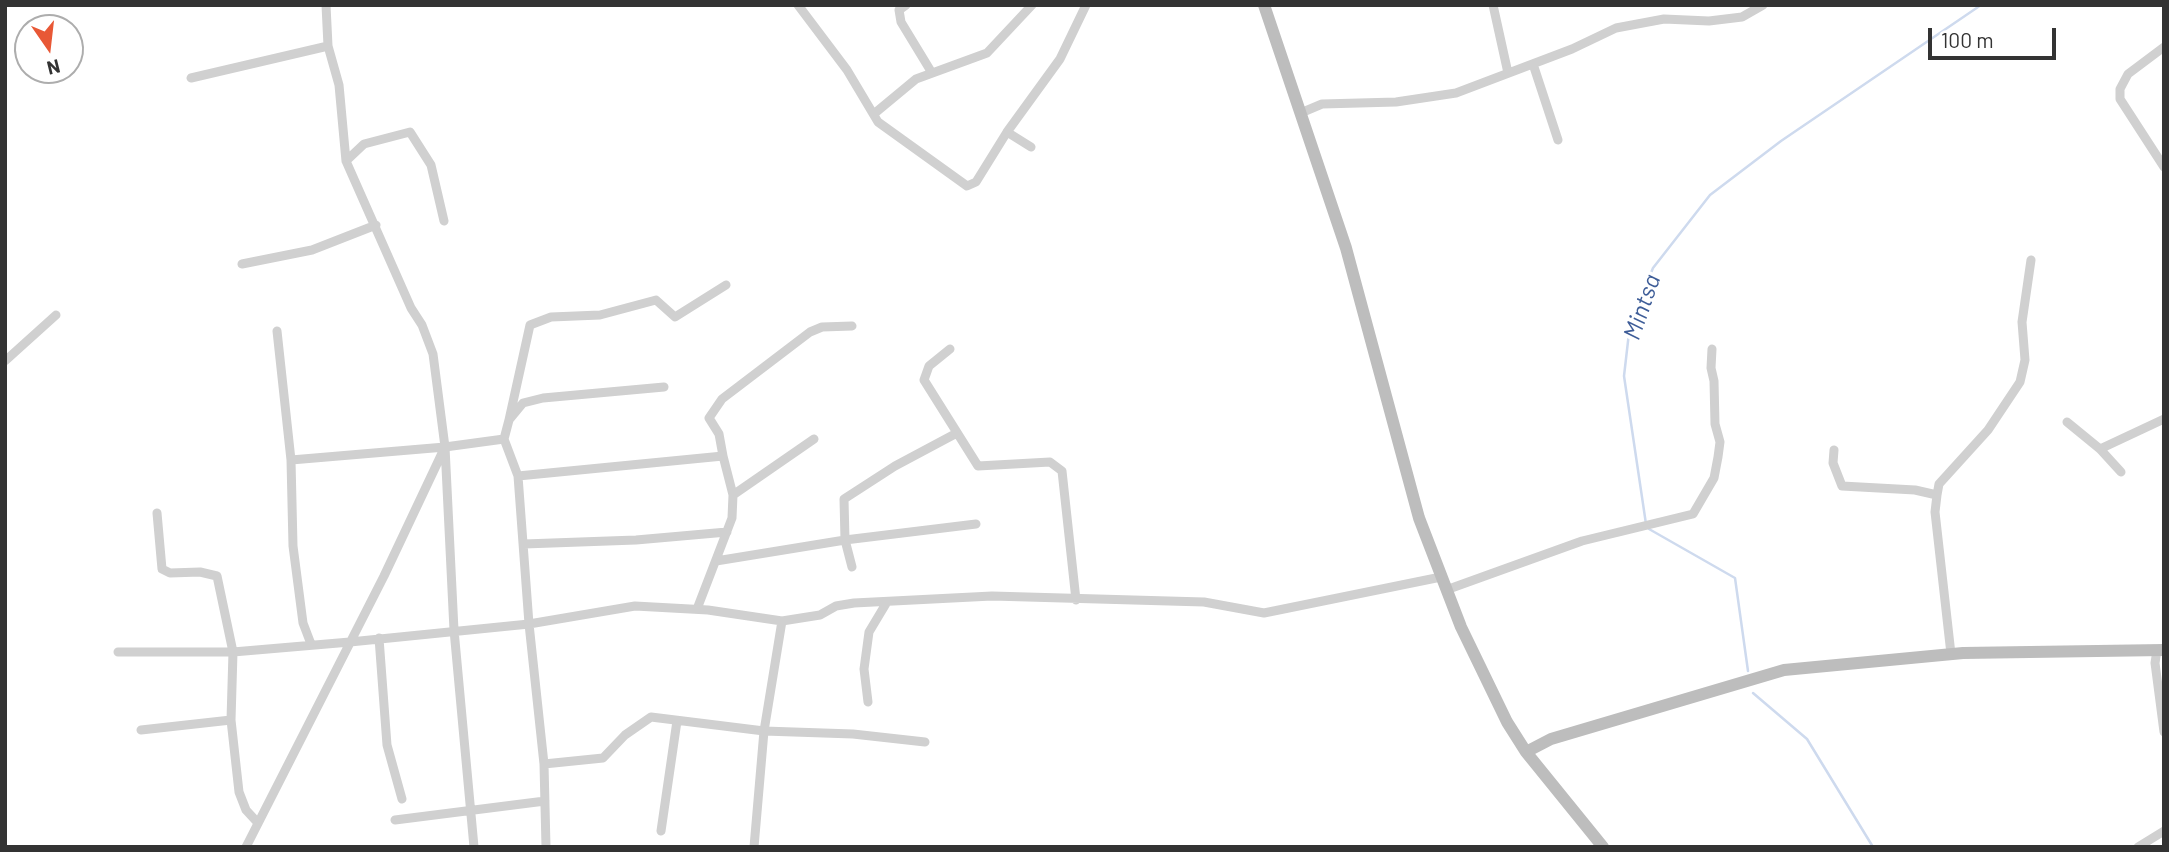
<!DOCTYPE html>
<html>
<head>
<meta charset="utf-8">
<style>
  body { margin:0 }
  #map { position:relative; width:2169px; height:852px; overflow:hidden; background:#fff; font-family:Barlow,sans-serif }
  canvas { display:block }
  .frame { position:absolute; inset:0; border:7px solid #333; pointer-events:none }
  .north { position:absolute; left:14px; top:14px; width:70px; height:70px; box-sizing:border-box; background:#fff; border:2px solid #adadad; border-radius:50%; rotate:166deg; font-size:19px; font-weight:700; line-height:28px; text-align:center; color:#333 }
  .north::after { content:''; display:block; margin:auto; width:24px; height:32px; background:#e85836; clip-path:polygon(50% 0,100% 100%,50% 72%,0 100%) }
  .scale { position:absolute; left:1928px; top:28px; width:128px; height:32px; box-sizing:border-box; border:4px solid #333; border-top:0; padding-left:9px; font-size:21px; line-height:24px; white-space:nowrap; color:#333; -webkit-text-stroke:5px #fff; paint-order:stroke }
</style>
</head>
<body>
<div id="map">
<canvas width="2169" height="852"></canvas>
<div class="frame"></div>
<div class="north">N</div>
<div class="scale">100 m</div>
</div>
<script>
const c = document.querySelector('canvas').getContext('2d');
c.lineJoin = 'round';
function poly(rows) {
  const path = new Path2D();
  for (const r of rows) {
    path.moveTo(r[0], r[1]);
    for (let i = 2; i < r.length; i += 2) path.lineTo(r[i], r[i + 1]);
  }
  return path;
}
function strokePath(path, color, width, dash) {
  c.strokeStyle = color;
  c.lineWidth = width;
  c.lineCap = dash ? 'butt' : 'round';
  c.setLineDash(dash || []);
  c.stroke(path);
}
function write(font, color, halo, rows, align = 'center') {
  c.font = font + ' Barlow,sans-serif';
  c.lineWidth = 7;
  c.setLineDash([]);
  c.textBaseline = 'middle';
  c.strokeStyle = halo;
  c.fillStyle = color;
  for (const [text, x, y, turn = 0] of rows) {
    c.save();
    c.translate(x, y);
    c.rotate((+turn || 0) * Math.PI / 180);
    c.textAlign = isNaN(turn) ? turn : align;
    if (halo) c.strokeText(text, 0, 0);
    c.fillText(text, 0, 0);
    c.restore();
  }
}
const stream = poly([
  [1646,524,1624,376,1630,324,1653,268,1710,195,1781,141,1981,5],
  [1649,529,1735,578,1748,671],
  [1753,693,1807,739,1873,847]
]);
const street = poly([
  [798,5,847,70,878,122,967,186,976,182,1007,132],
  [906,5,899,10,901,22,932,73],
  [1493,5,1508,73],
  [328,46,339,85,346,161,411,308,422,325,433,354,445,447,454,630,474,847],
  [2164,47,2128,74,2120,89,2120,99,2164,167],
  [1533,64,1558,140],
  [191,78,328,46,326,5],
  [1303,112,1322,104,1396,102,1456,93,1572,49,1616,28,1664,19,1709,21,1742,17,1763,5],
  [875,113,916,79,987,53,1032,5],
  [1031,147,1007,132,1060,59,1086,5],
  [346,161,364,144,410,132,431,165,444,221],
  [242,264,312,250,376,225],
  [277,331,291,460,293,546,303,623,311,644],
  [950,349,929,366,924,380,978,466,1050,462,1062,471,1076,600],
  [5,361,56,315],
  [509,420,530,325,551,317,600,315,656,300,675,317,726,285],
  [2067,422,2100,449,2121,472],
  [504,439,509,420,523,403,543,398,664,387],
  [2100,449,2164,419],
  [1834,450,1833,463,1842,486,1915,490,1937,495],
  [723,456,719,434,709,418,722,399,810,332,822,327,852,326],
  [291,460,445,447,504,439,518,476,529,624,544,764,546,847],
  [518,476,723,456,733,495,732,518,697,609],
  [733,495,814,439],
  [157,513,162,569,170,573,200,572,217,576,233,652,231,720,239,792,246,810,258,823],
  [524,544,636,540,727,532],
  [716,561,845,540,976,524],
  [852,567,845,540,844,499,895,466,955,434],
  [1446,590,1582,541,1693,514,1714,478,1718,457,1720,442,1715,424,1714,381,1711,368,1712,349],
  [379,638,387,745,402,799],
  [2157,650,2155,663,2164,732],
  [118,652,233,652,350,642,529,624,635,606,708,610,782,621,820,615,836,606,854,603,992,596,1204,602,1264,613,1441,577],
  [1951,654,1935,512,1937,495,1939,484,1988,430,2020,382,2025,360,2022,322,2031,260],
  [868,702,864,669,869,632,887,602],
  [141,730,231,720],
  [544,764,603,758,625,735,651,717,764,731,853,734,925,742],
  [395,820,545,801],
  [661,831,677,721],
  [246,847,384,576,444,449],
  [754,847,764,731,782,621],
  [2138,847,2164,831]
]);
const secondary = poly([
  [1264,5,1346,248,1419,518,1461,627,1507,722,1526,752,1603,847],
  [1526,752,1551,739,1784,670,1963,653,2164,650]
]);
const waterNames = [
  ["Mintsa",1642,307,-71]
];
strokePath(stream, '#cedaee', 2.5);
strokePath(street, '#d0d0d0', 9);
strokePath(secondary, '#bdbdbd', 12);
write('italic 24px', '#3e5d98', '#fff', waterNames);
</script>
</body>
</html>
